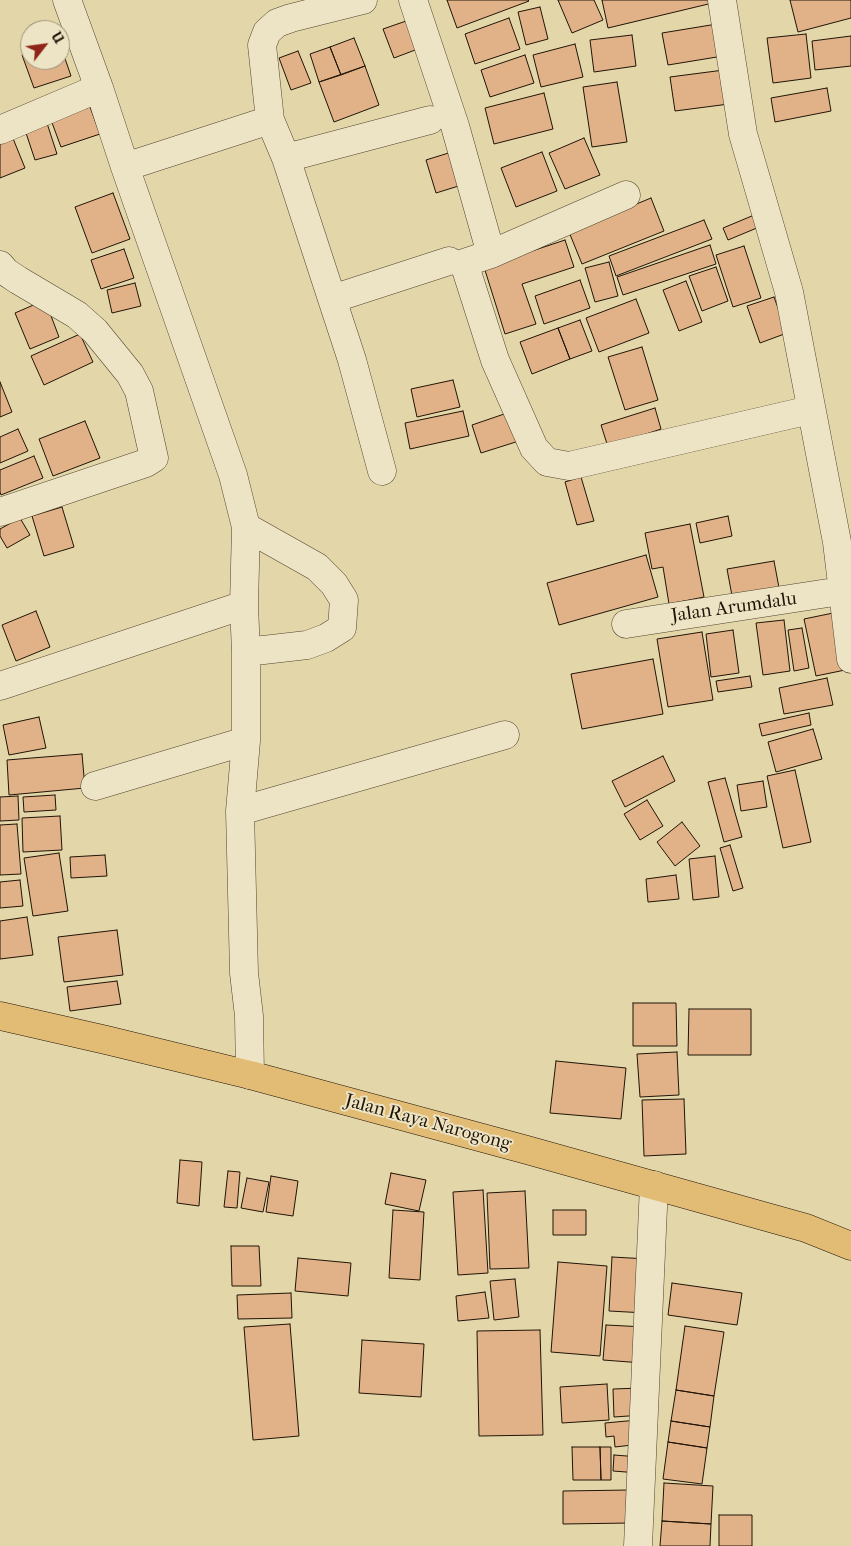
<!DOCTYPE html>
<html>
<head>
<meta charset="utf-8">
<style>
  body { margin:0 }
  #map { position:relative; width:851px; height:1546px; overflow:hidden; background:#e3d6a8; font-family:"IM FELL French Canon",serif }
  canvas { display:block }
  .north { position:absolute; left:20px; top:20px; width:50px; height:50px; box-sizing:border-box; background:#ede4c6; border:1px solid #9b917a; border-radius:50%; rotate:60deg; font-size:14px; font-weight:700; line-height:20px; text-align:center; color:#201407 }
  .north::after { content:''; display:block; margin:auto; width:18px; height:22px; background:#8f2418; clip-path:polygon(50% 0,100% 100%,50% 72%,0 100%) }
</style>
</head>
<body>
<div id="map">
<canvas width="851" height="1546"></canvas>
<div class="north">U</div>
</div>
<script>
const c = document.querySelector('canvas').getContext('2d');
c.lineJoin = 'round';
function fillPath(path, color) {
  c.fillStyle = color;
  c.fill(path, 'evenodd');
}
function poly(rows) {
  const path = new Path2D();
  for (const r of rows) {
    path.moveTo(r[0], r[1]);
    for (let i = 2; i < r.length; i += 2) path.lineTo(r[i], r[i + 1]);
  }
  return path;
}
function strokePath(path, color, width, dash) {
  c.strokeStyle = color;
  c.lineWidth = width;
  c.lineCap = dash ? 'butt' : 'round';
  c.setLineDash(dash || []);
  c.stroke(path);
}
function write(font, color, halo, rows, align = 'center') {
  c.font = font + ' "IM FELL French Canon",serif';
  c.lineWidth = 4;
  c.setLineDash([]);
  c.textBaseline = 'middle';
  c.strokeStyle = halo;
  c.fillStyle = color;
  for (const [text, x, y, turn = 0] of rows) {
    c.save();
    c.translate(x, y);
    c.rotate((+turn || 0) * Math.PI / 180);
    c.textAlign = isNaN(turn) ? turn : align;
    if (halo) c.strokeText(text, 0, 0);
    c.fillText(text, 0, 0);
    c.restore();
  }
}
const building = poly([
  [447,0,528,0,529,1,457,28,447,0],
  [558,0,594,0,603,20,572,33,558,0],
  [602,0,721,0,721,1,608,28,602,0],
  [790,0,851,0,851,18,798,32,790,0],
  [540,7,548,39,526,45,518,12,540,7],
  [509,18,520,49,475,64,465,34,509,18],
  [412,19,423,47,394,58,383,29,412,19],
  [717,24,723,56,668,65,662,33,717,24],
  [806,34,811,78,773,83,767,38,806,34],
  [632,35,636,66,594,72,590,40,632,35],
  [851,36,851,66,815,70,812,41,851,36],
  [354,38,365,66,341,75,330,47,354,38],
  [60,44,71,76,34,88,22,55,30,52,30,60,60,60,60,44],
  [575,44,583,77,541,87,533,55,575,44],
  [330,47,341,75,319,82,310,54,330,47],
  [298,51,311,83,291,90,279,58,298,51],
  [525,55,534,83,490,97,481,70,525,55],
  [365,66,379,105,334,122,319,82,365,66],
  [724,70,729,104,675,111,670,77,724,70],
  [617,82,627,142,592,147,583,87,617,82],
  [827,88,831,111,775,122,771,98,827,88],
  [544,93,553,129,494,144,485,108,544,93],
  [90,107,100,134,61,147,51,120,90,107],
  [45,117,57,154,35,160,23,124,45,117],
  [10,131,25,168,0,178,0,135,10,131],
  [584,138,600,175,565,189,549,153,584,138],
  [455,151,465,184,436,193,426,160,455,151],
  [542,152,557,191,516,207,501,168,542,152],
  [113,193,130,239,92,253,75,207,113,193],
  [651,198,664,231,582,264,569,232,651,198],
  [759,213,764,225,728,240,723,228,759,213],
  [704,220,712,239,616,276,609,256,704,220],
  [565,240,574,267,522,284,536,324,505,334,484,267,565,240],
  [710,245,716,264,623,295,617,277,710,245],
  [744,246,761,298,733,307,716,255,744,246],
  [124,249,134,278,101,289,91,260,124,249],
  [609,262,618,296,595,302,585,268,609,262],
  [716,267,728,301,702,311,689,276,716,267],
  [580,280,590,308,544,324,535,296,580,280],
  [686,281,702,322,679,331,663,290,686,281],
  [135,283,141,306,112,313,107,290,135,283],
  [774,297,787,333,760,343,747,306,774,297],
  [636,299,649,333,599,352,586,318,636,299],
  [45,300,59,337,30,349,15,313,45,300],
  [580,320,592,351,570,359,558,328,580,320],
  [558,328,570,359,532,374,520,342,558,328],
  [80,334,93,362,44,385,31,356,80,334],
  [642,347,658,400,625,410,608,357,642,347],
  [453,380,460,407,417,417,411,389,453,380],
  [0,382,12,412,0,417,0,382],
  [655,408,661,429,608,447,601,425,655,408],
  [463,411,469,436,410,449,405,423,463,411],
  [513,411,522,440,481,453,472,425,513,411],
  [85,421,100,458,53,476,39,439,85,421],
  [18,429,28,451,0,463,0,437,18,429],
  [34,456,43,478,1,495,0,492,0,470,34,456],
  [581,477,594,521,577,525,565,482,581,477],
  [62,507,74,547,44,556,32,516,62,507],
  [728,516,732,536,700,543,696,523,728,516],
  [20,518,30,535,7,548,0,536,0,529,20,518],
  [690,524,704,597,669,604,663,567,652,569,645,533,690,524],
  [646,555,658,597,559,625,547,583,646,555],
  [774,561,780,593,733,601,727,569,774,561],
  [36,611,50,647,16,661,2,625,36,611],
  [838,612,850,669,816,676,804,619,838,612],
  [784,620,790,671,763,675,756,623,784,620],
  [802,628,809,668,794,671,788,630,802,628],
  [733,630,739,673,711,677,706,634,733,630],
  [702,632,713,700,668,707,657,639,702,632],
  [653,659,663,714,582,729,571,674,653,659],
  [750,676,752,687,718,692,716,681,750,676],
  [827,678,833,705,784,714,779,688,827,678],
  [809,713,811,725,762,736,759,724,809,713],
  [39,717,46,748,9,755,3,725,39,717],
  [813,729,822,759,776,772,768,742,813,729],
  [82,754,85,788,9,795,7,760,82,754],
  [663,756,675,781,625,807,612,781,663,756],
  [795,770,811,842,783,848,767,776,795,770],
  [725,778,742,837,724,842,708,782,725,778],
  [763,781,767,807,741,811,737,785,763,781],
  [55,795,56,810,24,812,23,797,55,795],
  [18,796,19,820,0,821,0,797,18,796],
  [647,800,663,826,640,840,624,814,647,800],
  [60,816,62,850,23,852,22,818,60,816],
  [682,822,700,846,675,866,657,842,682,822],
  [17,824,21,874,0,875,0,825,17,824],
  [730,845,743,888,733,891,720,848,730,845],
  [59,853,68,911,33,916,24,858,59,853],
  [105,855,107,876,71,878,70,857,105,855],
  [715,856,719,897,693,900,689,859,715,856],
  [676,875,679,899,648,902,646,879,676,875],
  [20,880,23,906,0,908,0,882,20,880],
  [27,917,33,955,0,959,0,921,27,917],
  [117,930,123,975,64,982,58,937,117,930],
  [117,981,121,1004,70,1011,67,987,117,981],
  [633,1003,676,1003,677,1046,633,1046,633,1003],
  [689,1009,751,1009,751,1055,688,1055,689,1009],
  [677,1052,679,1095,640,1097,637,1054,677,1052],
  [556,1061,626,1068,621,1119,550,1113,556,1061],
  [684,1099,686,1154,644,1156,642,1100,684,1099],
  [180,1160,202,1162,199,1206,177,1203,180,1160],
  [228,1171,240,1172,237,1208,224,1207,228,1171],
  [391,1173,426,1180,419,1211,385,1204,391,1173],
  [271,1176,298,1181,293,1216,266,1212,271,1176],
  [247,1178,269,1182,263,1212,241,1208,247,1178],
  [483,1190,488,1273,458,1275,453,1192,483,1190],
  [525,1191,529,1268,490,1269,487,1193,525,1191],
  [393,1210,424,1212,420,1280,389,1278,393,1210],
  [553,1210,586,1210,586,1235,553,1235,553,1210],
  [231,1246,259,1246,261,1286,232,1286,231,1246],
  [612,1257,648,1259,646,1313,609,1311,612,1257],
  [298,1258,351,1263,348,1296,295,1291,298,1258],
  [558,1262,607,1266,600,1356,551,1352,558,1262],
  [515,1279,519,1317,494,1320,490,1281,515,1279],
  [672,1283,742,1293,737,1325,668,1315,672,1283],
  [485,1292,489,1318,458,1321,456,1296,485,1292],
  [291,1293,292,1318,238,1319,237,1295,291,1293],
  [290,1324,299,1436,253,1440,244,1327,290,1324],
  [606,1325,645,1327,643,1363,603,1360,606,1325],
  [685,1326,724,1332,714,1396,676,1390,685,1326],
  [540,1330,543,1435,479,1436,477,1331,540,1330],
  [362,1340,424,1344,421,1397,359,1393,362,1340],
  [607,1384,609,1420,562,1423,560,1387,607,1384],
  [641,1388,643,1415,614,1417,613,1389,641,1388],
  [676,1390,714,1396,710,1427,671,1421,676,1390],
  [638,1420,641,1444,615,1447,614,1436,606,1437,605,1423,638,1420],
  [671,1421,710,1427,707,1448,668,1442,671,1421],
  [668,1442,707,1448,702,1484,663,1479,668,1442],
  [572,1447,600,1447,601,1480,573,1480,572,1447],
  [600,1447,611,1447,611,1480,601,1480,600,1447],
  [614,1455,639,1457,639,1473,613,1471,614,1455],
  [664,1483,713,1486,711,1524,662,1521,664,1483],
  [630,1490,630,1523,563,1524,563,1491,630,1490],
  [719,1515,752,1515,752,1546,719,1546,719,1515],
  [662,1521,711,1524,710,1546,660,1546,662,1521]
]);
const street = poly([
  [67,0,99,88,125,167,233,475,246,527,244,605,246,652],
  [363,0,291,18,277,23,267,32,262,45,270,120,286,158,430,120],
  [413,0,455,126,491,254,464,263,495,360,534,448,547,462,569,466,810,410],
  [722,0,743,134,789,292,837,542,851,659],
  [0,130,99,88],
  [286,158,332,299],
  [125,167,270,120],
  [491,254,626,195],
  [0,265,6,272,18,280,77,315,95,331,130,374,139,391,154,458,146,463,0,512],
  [382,471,352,360,332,299,449,261],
  [246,527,317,567,334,584,344,600,342,628,326,638,307,645,246,652,246,741,240,811,244,973,249,1016,250,1075],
  [626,624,841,591],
  [0,686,244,605],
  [95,786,246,741],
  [240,811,505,735],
  [638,1546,654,1185]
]);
const primary = poly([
  [0,1016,106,1040,250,1075,527,1150,806,1228,851,1246]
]);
const streetNames = [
  ["Jalan Arumdalu",734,608,-8],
  ["Jalan Raya Narogong",428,1123,15]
];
fillPath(building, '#e1b288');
strokePath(building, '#201407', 1);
strokePath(street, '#51442f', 29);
strokePath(primary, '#201407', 29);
strokePath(street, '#ede4c6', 28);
strokePath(primary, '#e2bb74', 28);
write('19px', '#201407', '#ede4c6', streetNames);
</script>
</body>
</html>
